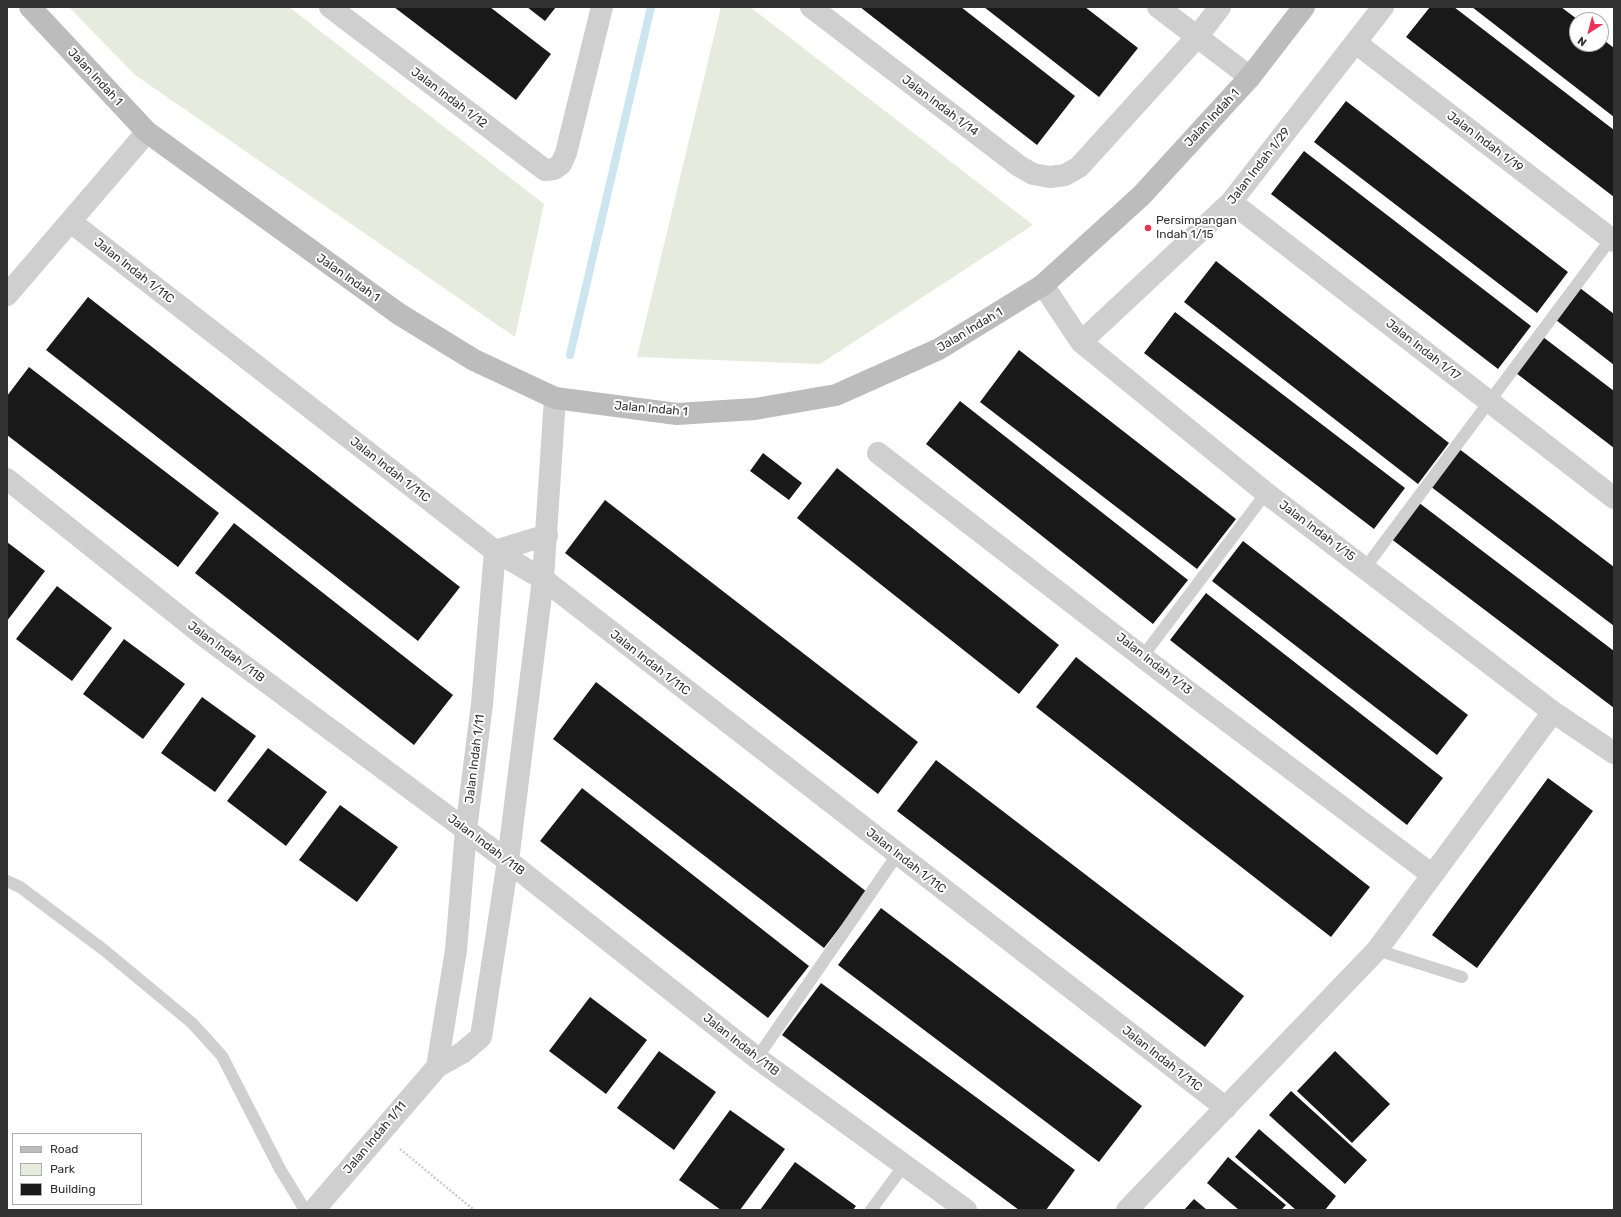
<!DOCTYPE html>
<html>
<head>
<meta charset="utf-8">
<style>
	body { margin:0 }
	#map { position:relative; width:1621px; height:1217px; overflow:hidden; background:#fff; font-family:Rubik,sans-serif }
	canvas { display:block }
	.frame { position:absolute; inset:0; border:8px solid #323232; pointer-events:none }
	.legend { position:absolute; left:12px; top:1133px; width:130px; height:72px; box-sizing:border-box; background:#fff; border:1px solid #adadad; margin:0; padding:5px 7px; list-style:none; font-size:12px; color:#323232 }
	.legend li { display:flex; align-items:center; gap:8px; height:20px }
	.legend b { width:20px; border:1px solid #adadad }
	.north { position:absolute; left:1569px; top:12px; width:40px; height:40px; box-sizing:border-box; background:#fff; border:1px solid #adadad; border-radius:50%; rotate:216deg; font-size:11px; font-weight:700; line-height:16px; text-align:center; color:#323232 }
	.north::after { content:''; display:block; margin:auto; width:14px; height:18px; background:#ea3357; clip-path:polygon(50% 0,100% 100%,50% 72%,0 100%) }
</style>
</head>
<body>
<div id="map">
<canvas width="1621" height="1217"></canvas>
<div class="frame"></div>
<ul class="legend">
<li><b style="height:5px;background:#bcbcbc"></b>Road</li>
<li><b style="height:11px;background:#e6ebdd"></b>Park</li>
<li><b style="height:11px;background:#191919"></b>Building</li>
</ul>
<div class="north">N</div>
</div>
<script>
const ctx = document.querySelector('canvas').getContext('2d');
ctx.lineJoin = 'round';
function fillPath(path, color) {
  ctx.fillStyle = color;
  ctx.fill(path, 'evenodd');
}
function poly(rows) {
  const path = new Path2D();
  for (const r of rows) {
    path.moveTo(r[0], r[1]);
    for (let i = 2; i < r.length; i += 2) path.lineTo(r[i], r[i + 1]);
  }
  return path;
}
function stroke(path, color, width, dash) {
  ctx.strokeStyle = color;
  ctx.lineWidth = width;
  ctx.lineCap = dash ? 'butt' : 'round';
  ctx.setLineDash(dash || []);
  ctx.stroke(path);
}
function write(font, color, halo, rows, align = 'center') {
  ctx.font = font + ' Rubik,sans-serif';
  ctx.lineWidth = 4;
  ctx.setLineDash([]);
  ctx.textBaseline = 'middle';
  ctx.strokeStyle = halo;
  ctx.fillStyle = color;
  for (const [text, x, y, turn = 0] of rows) {
    ctx.save();
    ctx.translate(x, y);
    ctx.rotate((+turn || 0) * Math.PI / 180);
    ctx.textAlign = isNaN(turn) ? turn : align;
    if (halo) ctx.strokeText(text, 0, 0);
    ctx.fillText(text, 0, 0);
    ctx.restore();
  }
}
fillPath(poly([
	[69,7,289,7,544,204,515,337,135,75],
	[721,7,750,7,1033,225,820,364,637,357]
]), '#e6ebdd');
stroke(poly([
	[570,355,651,7]
]), '#cce5ee', 8);
fillPath(poly([
	[394,7,490,7,551,54,516,100],
	[527,7,556,7,545,21],
	[860,7,961,7,1075,96,1037,145],
	[984,7,1085,7,1138,48,1099,97],
	[1430,7,1454,7,1614,130,1614,197,1406,37],
	[1472,7,1561,7,1577,19,1577,44,1601,44,1601,38,1614,48,1614,117],
	[1346,101,1568,272,1537,313,1314,142],
	[1304,151,1531,326,1498,369,1271,194],
	[1216,261,1449,443,1418,484,1184,302],
	[1580,288,1614,314,1614,365,1556,320],
	[88,297,460,587,418,641,46,350],
	[1175,312,1405,488,1374,529,1144,353],
	[1543,337,1614,391,1614,448,1516,373],
	[1019,350,1236,519,1197,569,980,402],
	[29,367,219,513,178,567,7,435,7,396],
	[960,401,1188,580,1153,624,926,444],
	[1458,448,1614,567,1614,626,1430,486],
	[763,453,802,483,789,500,750,471],
	[837,468,1059,645,1019,694,797,518],
	[605,500,918,742,878,794,565,553],
	[1418,502,1614,651,1614,708,1390,538],
	[234,523,453,695,414,745,195,573],
	[1243,541,1468,715,1437,755,1212,581],
	[7,542,45,571,7,621],
	[57,586,112,628,72,681,16,639],
	[1206,593,1443,778,1407,825,1170,640],
	[124,639,185,684,143,739,83,694],
	[1076,657,1370,887,1331,937,1036,707],
	[596,682,867,892,824,948,553,739],
	[202,697,256,736,215,792,161,753],
	[268,748,327,792,286,846,227,801],
	[936,760,1244,996,1205,1047,897,811],
	[1548,778,1593,811,1477,968,1432,935],
	[582,788,809,966,768,1018,540,841],
	[340,805,398,847,357,902,299,860],
	[881,908,1142,1106,1099,1162,838,965],
	[821,983,1075,1170,1046,1210,1019,1210,782,1035],
	[590,997,647,1040,606,1094,549,1051],
	[659,1051,716,1092,674,1150,617,1108],
	[1335,1051,1390,1104,1352,1143,1297,1091],
	[1291,1091,1367,1160,1345,1184,1269,1115],
	[730,1110,785,1149,740,1210,721,1210,679,1180],
	[1259,1129,1336,1196,1325,1210,1296,1210,1235,1157],
	[1228,1157,1286,1205,1281,1210,1239,1210,1207,1183],
	[795,1162,856,1206,853,1210,760,1210],
	[1194,1199,1207,1210,1184,1210]
]), '#191919');
stroke(poly([
	[400,1149,474,1210]
]), '#ccc', 2.5, [2, 2]);
stroke(poly([
	[1365,568,1613,236],
	[1143,656,1266,493],
	[7,881,20,887,104,950,192,1023,222,1056,280,1169,305,1210],
	[1377,950,1462,977],
	[757,1058,897,855],
	[871,1210,905,1164]
]), '#cfcfcf', 12);
stroke(poly([
	[330,7,545,170,554,169,561,164,566,153,602,7],
	[811,7,1019,166,1033,174,1050,177,1065,175,1079,167,1197,37,1220,7],
	[1158,7,1250,77],
	[1356,43,1614,241],
	[1231,202,1614,498],
	[71,222,495,551,543,579,1226,1108],
	[1043,285,1081,342,1266,493,1553,712,1614,753],
	[7,295,147,132],
	[1081,342,1231,202,1383,7],
	[878,453,1162,672,1431,874],
	[7,479,204,636,508,861,757,1058,966,1210],
	[437,1067,456,950,466,830,482,704,495,551,547,535],
	[314,1210,437,1067,462,1053,481,1037,508,861,543,579,555,398],
	[1127,1210,1377,950,1553,712]
]), '#cfcfcf', 22);
stroke(poly([
	[30,7,147,132,399,314,474,360,555,398,677,414,755,409,836,395,939,349,1043,285,1142,195,1250,77,1304,7]
]), '#bcbcbc', 22);
for (const [x, y, r, color] of [
	[1148,228,4,"#ea3357"]
]) {
  const dot = new Path2D();
  dot.arc(x, y, r, 0, 2 * Math.PI);
  ctx.fillStyle = color;
  ctx.fill(dot);
  stroke(dot, '#fff', 1.5);
}
write('12px', '#323232', '#fff', [
	["Jalan Indah 1",95,77,47],
	["Jalan Indah 1/12",449,98,37],
	["Jalan Indah 1/14",940,106,37],
	["Jalan Indah 1",1212,118,-47],
	["Jalan Indah 1/19",1485,142,37],
	["Jalan Indah 1/29",1259,166,-52],
	["Jalan Indah 1/11C",134,271,38],
	["Jalan Indah 1",348,278,35],
	["Jalan Indah 1",970,330,-31],
	["Jalan Indah 1/17",1423,350,38],
	["Jalan Indah 1",651,409,5],
	["Jalan Indah 1/11C",390,470,38],
	["Jalan Indah 1/15",1317,531,37],
	["Jalan Indah /11B",226,652,37],
	["Jalan Indah 1/11C",650,663,38],
	["Jalan Indah 1/13",1154,664,38],
	["Jalan Indah 1/11",475,759,-83],
	["Jalan Indah /11B",486,845,37],
	["Jalan Indah 1/11C",906,861,38],
	["Jalan Indah /11B",741,1045,38],
	["Jalan Indah 1/11C",1162,1059,38],
	["Jalan Indah 1/11",375,1138,-50]
]);
write('12px', '#323232', '#fff', [
	["Persimpangan",1156,221],
	["Indah 1/15",1156,235]
], 'left');
</script>
</body>
</html>
